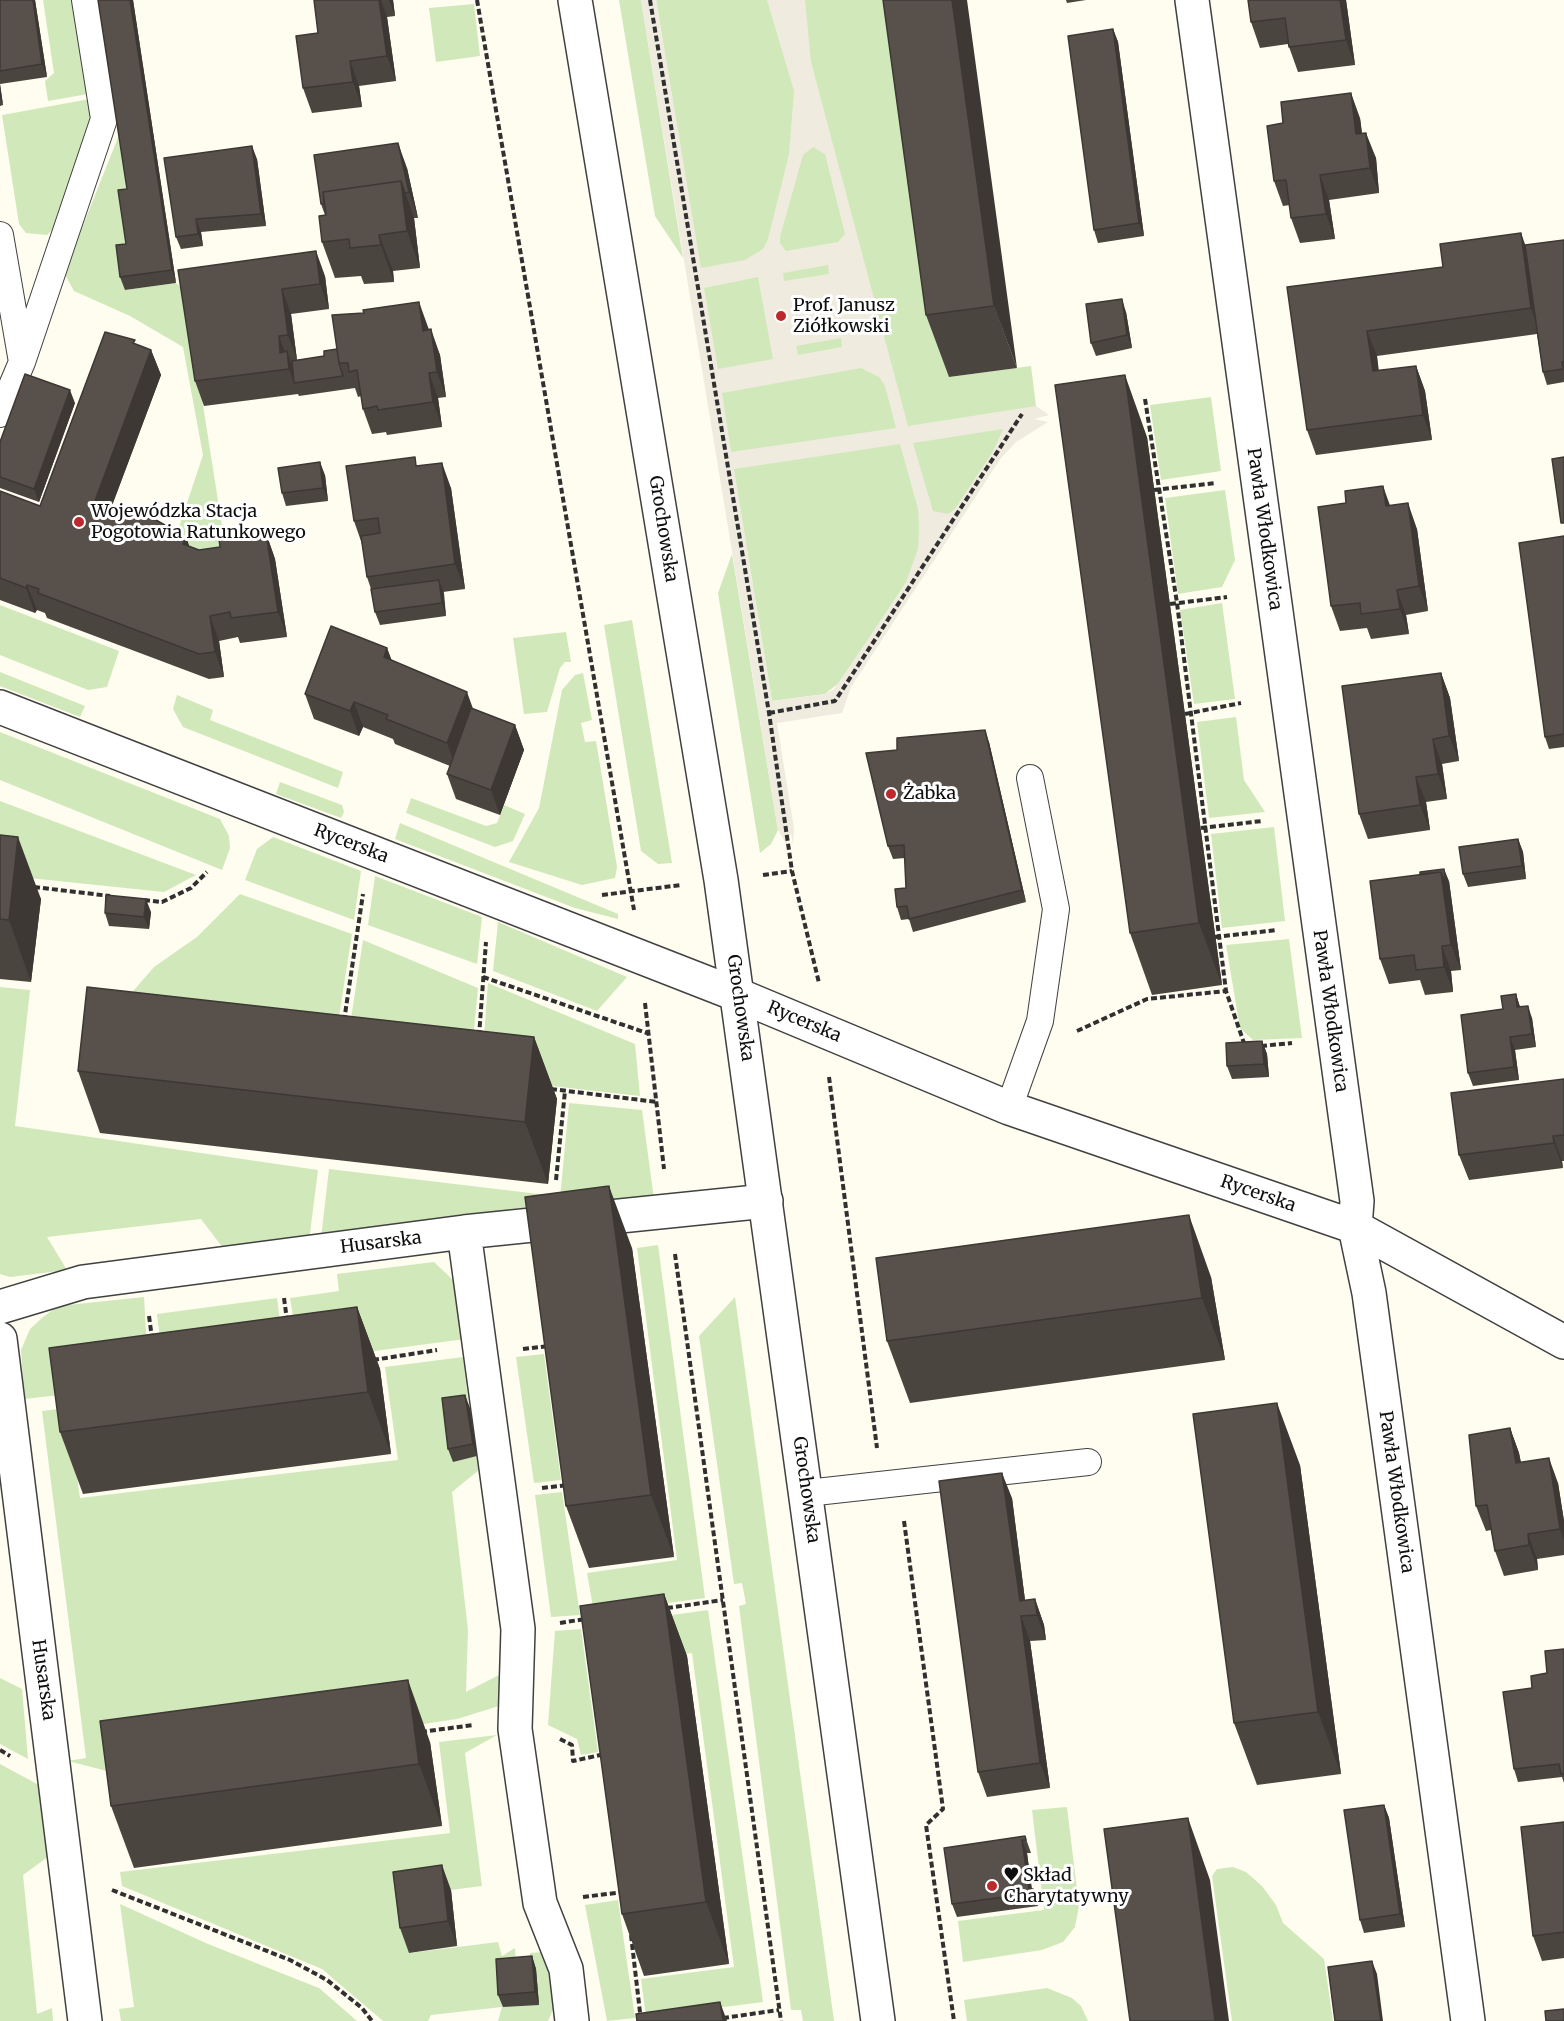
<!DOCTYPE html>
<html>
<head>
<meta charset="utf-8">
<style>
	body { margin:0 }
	canvas { display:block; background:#fffcf0 }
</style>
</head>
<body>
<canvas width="1564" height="2021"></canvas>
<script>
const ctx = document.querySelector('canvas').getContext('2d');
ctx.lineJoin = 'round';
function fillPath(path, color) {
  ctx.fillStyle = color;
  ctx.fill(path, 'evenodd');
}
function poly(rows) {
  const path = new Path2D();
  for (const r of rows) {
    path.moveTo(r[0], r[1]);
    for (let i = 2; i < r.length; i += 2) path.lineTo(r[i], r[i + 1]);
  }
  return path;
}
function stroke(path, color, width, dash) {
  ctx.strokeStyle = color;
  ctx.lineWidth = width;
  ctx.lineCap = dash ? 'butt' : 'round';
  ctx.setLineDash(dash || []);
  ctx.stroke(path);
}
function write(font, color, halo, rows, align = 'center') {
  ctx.font = font + ' Merriweather,serif';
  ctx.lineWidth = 6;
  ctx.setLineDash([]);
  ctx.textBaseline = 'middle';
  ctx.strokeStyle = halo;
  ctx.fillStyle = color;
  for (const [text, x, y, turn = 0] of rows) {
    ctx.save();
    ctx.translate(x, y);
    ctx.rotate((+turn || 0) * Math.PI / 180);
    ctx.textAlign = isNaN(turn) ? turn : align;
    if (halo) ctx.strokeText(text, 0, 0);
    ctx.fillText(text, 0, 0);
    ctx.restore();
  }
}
fillPath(poly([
	[43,0,74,0,88,94,48,101,45,81,54,73],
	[619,0,641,0,683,258,655,216],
	[656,0,897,0,949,377,1031,366,1036,406,1004,429,993,452,840,682,825,694,772,701],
	[474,4,480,56,436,62,429,8],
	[90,99,94,130,58,224,47,235,26,233,19,224,2,115],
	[121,130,132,202,131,257,125,290,176,283,185,291,228,564,174,542,203,455,183,347,130,316,74,291,64,273],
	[1211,397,1221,471,1161,480,1150,405],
	[1225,490,1235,560,1222,587,1178,594,1165,498],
	[732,554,778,830,771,844,760,853,718,593],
	[1222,603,1235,699,1194,704,1180,610],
	[0,605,119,651,107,687,88,690,0,655],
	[632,620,672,863,658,864,641,851,604,625],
	[566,632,571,662,565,662,560,668,547,712,524,714,513,638],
	[0,672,85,706,80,717,0,686],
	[583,673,592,720,581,723,585,742,596,741,617,867,615,878,582,885,509,862,539,808,562,690,575,675],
	[177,695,213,710,210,720,343,772,338,788,183,727,173,709],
	[1236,717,1244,780,1265,812,1209,818,1197,722],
	[0,732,220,819,229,836,230,848,222,870,0,780],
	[280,782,342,805,344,812,341,818,276,794],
	[411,798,486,826,497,823,504,805,525,814,513,841,495,847,406,813],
	[0,801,196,875,164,892,0,875],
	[400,823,618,914,618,919,575,908,395,839],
	[1274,827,1285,921,1222,928,1211,834],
	[273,837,361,871,354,920,245,880,257,849],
	[375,876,482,917,477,964,368,925],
	[240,894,352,934,333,1055,122,1004,154,967,197,937],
	[498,922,627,977,597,1011,493,971],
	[1289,939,1302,1038,1253,1040,1240,1028,1226,945],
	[363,940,478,988,470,1072,345,1058],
	[488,983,635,1044,640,1096,481,1078],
	[0,987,30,990,15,1126,318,1170,309,1241,226,1252,201,1219,47,1237,67,1270,10,1277,0,1274],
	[569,1103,642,1110,654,1199,559,1209],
	[329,1169,547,1195,545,1212,321,1238],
	[658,1245,705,1598,594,1613,587,1573,677,1560,637,1248],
	[434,1262,452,1279,458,1292,465,1339,300,1361,290,1298,339,1291,337,1274],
	[144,1297,149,1385,24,1399,21,1350,30,1329,43,1317,58,1306],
	[735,1297,834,2021,803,2021,801,2010,791,2010,739,1606,746,1604,742,1583,734,1584,699,1336],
	[277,1298,286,1368,165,1383,157,1314],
	[544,1354,561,1480,534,1483,516,1357],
	[463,1357,469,1408,453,1461,477,1456,479,1470,452,1492,468,1630,466,1692,499,1675,499,1706,457,1719,107,1771,68,1761,86,1758,42,1411,67,1408,80,1498,398,1460,385,1367],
	[562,1492,580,1615,551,1617,535,1495],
	[708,1610,763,2002,646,2017,641,1979,734,1967,692,1653,599,1665,594,1626],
	[581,1629,598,1752,581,1755,577,1739,548,1725,555,1631],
	[0,1678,22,1689,28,1759,0,1744],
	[497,1735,465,1753,482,1886,403,1896,410,1953,498,1942,502,1956,515,1948,516,1970,531,1970,530,1953,543,1952,556,2003,548,2021,498,2021,502,2007,431,2015,428,2021,383,2021,322,1969,122,1886,120,1872,450,1833,439,1742],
	[0,1764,39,1785,49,1856,23,1875,37,2014,52,2008,53,2021,0,2021],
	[1067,1807,1079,1906,1075,1927,1063,1942,1042,1950,963,1962,958,1921,1044,1910,1032,1810],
	[1233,1867,1246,1872,1262,1886,1276,1905,1283,1923,1324,1959,1333,2021,1232,2021,1212,1876,1217,1869],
	[618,1900,635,2018,607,2021,585,1905],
	[120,1904,208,1944,319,1988,357,2021,121,2021,119,2009,134,2007],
	[1047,1988,1072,1998,1081,2006,1088,2021,967,2021,964,2000]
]), '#d1e9ba');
fillPath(poly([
	[641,0,656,0,701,268,745,260,763,249,768,239,789,154,794,91,767,0,805,0,811,62,908,426,1036,406,1049,415,1034,419,1048,422,1016,442,1001,458,851,687,842,713,777,723,794,829,793,845,791,833,786,844,778,830],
	[813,147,825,154,845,234,838,242,786,251,780,243,780,237,803,155],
	[828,265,829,274,784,281,783,273],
	[758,277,773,359,718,369,704,288],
	[841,338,842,347,798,355,796,346],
	[861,368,879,377,885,386,896,428,731,452,722,393],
	[1003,429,993,452,955,509,948,514,933,511,913,443],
	[900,444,918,509,919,529,918,549,905,585,834,689,825,694,772,701,734,469]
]), '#efebdf');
const service = poly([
	[0,235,22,362,0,414],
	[22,362,104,119,85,0],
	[1009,1108,1040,1021,1056,909,1030,778],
	[807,1493,1088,1462]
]);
const minor = poly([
	[1192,0,1357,1201,1355,1227,1369,1293,1468,2021],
	[0,707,738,995,1009,1108,1355,1227,1564,1342],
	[464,1232,518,1629,515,1729,540,1903,566,1969,572,2021],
	[0,1307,83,1282,464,1232,766,1201],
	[0,1339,85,2021]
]);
const tertiary = poly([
	[575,0,721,880,878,2021]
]);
stroke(service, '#414141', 28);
stroke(minor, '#414141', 36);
stroke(tertiary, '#414141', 36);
stroke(poly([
	[477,0,634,910],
	[650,0,769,713,792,871,819,983],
	[1145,399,1177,603,1226,991],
	[1154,490,1216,483],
	[1170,604,1227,597],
	[769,713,835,701,1022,414],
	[1185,714,1241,703],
	[1201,828,1262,821],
	[763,875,792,871],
	[34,887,110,896],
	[602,895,681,885],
	[144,900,162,902,191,888,207,872],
	[1215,937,1277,930],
	[483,977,647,1033],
	[645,1003,664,1169],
	[344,1021,363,894],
	[1077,1031,1147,999,1226,991,1245,1046],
	[479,1036,486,942],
	[1261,1046,1292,1043],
	[829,1077,877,1448],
	[551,1089,657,1102],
	[556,1180,565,1091],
	[675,1254,781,2021],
	[284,1298,287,1320],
	[149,1316,152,1338],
	[523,1349,549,1346],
	[373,1360,437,1350],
	[542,1488,568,1485],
	[904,1521,943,1809,926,1825,954,2021],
	[667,1608,723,1600],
	[560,1623,585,1619],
	[421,1732,473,1725],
	[560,1739,572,1745,573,1761,605,1754],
	[0,1750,10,1756],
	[112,1890,290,1960,327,1980,362,2008,372,2021],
	[583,1897,623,1892],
	[631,1935,641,2021],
	[723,2018,779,2010]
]), '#303030', 4, [6, 3]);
stroke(service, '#fff', 26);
stroke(minor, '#fff', 33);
stroke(tertiary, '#fff', 33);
fillPath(poly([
	[0,0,35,0,47,77,0,84,3,105,0,106],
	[98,0,133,0,176,283,125,290,120,277,126,244,127,189],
	[314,0,393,0,395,16,387,17,396,81,359,86,362,107,312,113,303,88,318,33],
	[883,0,1017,368,949,377,926,315],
	[1066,0,1086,0,1067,3],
	[1248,0,1346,0,1355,65,1298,72,1288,44,1260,48,1251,22],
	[1113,29,1118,42,1144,236,1098,243,1094,230],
	[1360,118,1362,133,1376,158,1379,193,1329,200,1335,239,1300,243,1291,218,1290,205,1283,206,1274,181],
	[257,159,266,226,201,232,203,246,181,249,176,237],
	[407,168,418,218,414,218,420,268,393,271,394,282,364,284,361,276,335,278,322,242,325,215,321,204],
	[1564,240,1564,382,1547,385,1543,372,1537,334,1377,356,1378,371,1416,366,1425,391,1432,440,1316,455,1307,430,1287,287,1443,267,1525,245],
	[178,270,325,276,329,309,291,314,297,360,324,356,337,349,428,327,429,330,440,355,446,397,438,398,442,427,387,435,386,432,372,434,363,409,361,396,358,397,355,388,299,396,298,394,204,406,195,381],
	[1126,312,1132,348,1096,356,1091,343],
	[136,344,151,350,161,375,111,508,186,537,189,546,199,550,220,547,266,533,275,559,287,637,240,643,238,637,219,641,224,677,209,679,47,618,45,613,37,610,35,613,0,600,0,491,40,506],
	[75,403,39,502,0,488,0,442],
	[1147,437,1222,985,1152,995,1130,933],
	[418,466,451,488,465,589,443,592,446,616,380,625,375,612,371,589,367,577,362,544,354,521],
	[325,475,328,501,286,506,282,493],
	[1390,506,1417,529,1428,611,1406,615,1409,634,1371,639,1367,628,1340,631,1331,606],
	[1564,536,1564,747,1549,749,1545,737],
	[387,648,392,661,473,709,515,725,524,750,500,815,456,799,447,774,450,766,395,744,393,739,363,727,359,736,314,719,305,694],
	[1441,673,1450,698,1459,761,1442,764,1447,799,1426,802,1430,830,1368,839,1359,814],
	[989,742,1026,902,913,932,909,919,901,920,897,907,906,888,905,858,893,859,888,846],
	[0,835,41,899,31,982,0,979],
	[1518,839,1523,852,1526,879,1468,887,1463,874],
	[1449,881,1461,970,1451,971,1453,992,1425,995,1420,980,1389,984,1380,959],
	[151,912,149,929,109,926,105,913],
	[1516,994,1520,1007,1532,1018,1536,1047,1515,1050,1519,1080,1473,1086,1468,1073,1503,1009],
	[534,1037,557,1099,548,1184,100,1133,78,1071],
	[1262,1041,1267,1054,1269,1077,1232,1079,1227,1066],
	[1564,1079,1564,1161,1562,1161,1563,1168,1469,1180,1459,1155],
	[632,1248,674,1557,589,1568,566,1506],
	[1211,1277,1225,1360,910,1403,887,1341],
	[357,1307,380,1369,391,1454,83,1494,60,1432],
	[470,1408,477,1456,453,1462,448,1449],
	[1510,1428,1519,1453,1521,1462,1558,1483,1564,1521,1564,1555,1537,1559,1538,1570,1504,1576,1495,1551,1491,1530,1486,1531,1476,1506],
	[1300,1465,1341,1774,1257,1785,1234,1723],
	[1012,1498,1025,1600,1035,1599,1044,1625,1046,1640,1030,1641,1050,1788,987,1797,978,1772],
	[664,1594,687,1656,729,1964,644,1976,622,1914],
	[1564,1649,1564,1783,1562,1777,1518,1782,1514,1769,1547,1673],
	[430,1742,442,1826,134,1868,111,1806],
	[1384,1805,1389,1818,1405,1927,1364,1933,1360,1920],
	[1564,1822,1564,1958,1542,1961,1533,1936],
	[1025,1836,1031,1853,1027,1853,1032,1889,1037,1902,1038,1906,957,1917,952,1904],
	[451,1890,457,1946,409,1953,400,1928],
	[532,1956,536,1969,539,2005,503,2007,498,1995]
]), '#4b4540');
fillPath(poly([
	[33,0,35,0,47,77,42,64],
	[130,0,133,0,176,283,172,270],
	[379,0,381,0,387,17,396,81,387,56],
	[389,0,393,0,395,16],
	[952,0,967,0,1017,368,994,306],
	[1340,0,1346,0,1355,65,1346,40],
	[1113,29,1118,42,1144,236,1139,223],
	[350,61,359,86,362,107,353,82],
	[0,84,3,105,0,97],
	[1351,93,1360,118,1365,159,1356,134],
	[1366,133,1376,158,1379,193,1370,168],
	[398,143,407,168,418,218,409,192],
	[252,146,257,159,266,226,261,214],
	[1320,175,1329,200,1335,239,1326,214],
	[401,181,414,218,420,268,407,231],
	[196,219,201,232,203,246,198,234],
	[1521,233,1530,258,1540,333,1531,308],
	[379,235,393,271,394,282,381,245],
	[316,251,325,276,329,309,320,284],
	[282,289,291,314,297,360,288,335],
	[1122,299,1126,312,1132,348,1127,335],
	[419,302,428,327,432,356,423,331],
	[431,329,440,355,446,397,437,372],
	[1367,331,1377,356,1382,396,1373,371],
	[279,336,288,361,280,353],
	[151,350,161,375,101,535,92,509],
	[287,351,296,377,294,383,289,369],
	[1416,366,1425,391,1432,440,1423,415],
	[429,373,438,398,442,427,433,402],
	[1125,375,1147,437,1222,985,1199,923],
	[70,390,75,403,39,502,34,489],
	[320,462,325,475,328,501,323,488],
	[442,463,451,488,465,589,455,564],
	[1383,486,1392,511,1386,506],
	[1408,503,1417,529,1428,611,1419,586],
	[266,533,275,559,287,637,278,612],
	[186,537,195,562,183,544],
	[439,580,444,593,446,616,442,603],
	[27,585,37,610,35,613,26,588],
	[1397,590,1406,615,1409,634,1400,609],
	[210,616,219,641,224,677,215,652],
	[387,648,396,673,384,657],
	[1441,673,1450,698,1459,761,1449,736],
	[467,692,476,717,456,768,447,743],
	[354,702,363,727,359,736,350,711],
	[515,725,524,750,500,815,491,790],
	[985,730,989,742,1026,902,1022,890],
	[1433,739,1442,764,1447,799,1438,774],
	[1416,777,1426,802,1430,830,1420,805],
	[18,837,41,899,31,982,9,920],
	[1518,839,1523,852,1526,879,1522,866],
	[1444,869,1449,881,1461,970,1451,945,1441,872],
	[146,899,151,912,149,929,144,917],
	[1442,946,1451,971,1453,992,1444,967],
	[1516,994,1520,1007,1517,1007],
	[1528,1006,1532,1018,1536,1047,1532,1034],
	[534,1037,557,1099,548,1184,525,1122],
	[1510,1037,1515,1050,1519,1080,1514,1067],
	[1262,1041,1267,1054,1269,1077,1264,1064],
	[1553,1136,1562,1161,1563,1168,1554,1143],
	[609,1186,632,1248,674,1557,651,1495],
	[1189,1215,1211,1277,1225,1360,1202,1298],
	[357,1307,380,1369,391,1454,368,1392],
	[465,1395,470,1408,477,1456,473,1444],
	[1277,1403,1300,1465,1341,1774,1318,1712],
	[1510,1428,1519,1453,1525,1488,1516,1463],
	[1549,1458,1558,1483,1564,1521,1564,1540,1560,1529],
	[1002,1473,1012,1498,1027,1616,1020,1601],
	[1528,1534,1537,1559,1538,1570,1529,1545],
	[664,1594,687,1656,729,1964,706,1902],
	[1035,1599,1044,1625,1046,1640,1037,1615],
	[1021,1616,1030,1641,1050,1788,1040,1763],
	[408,1680,430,1742,442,1826,419,1764],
	[1384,1805,1389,1818,1405,1927,1400,1914],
	[1188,1818,1210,1880,1229,2021,1215,2021],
	[1022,1840,1027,1853,1032,1893,1029,1889],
	[442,1865,451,1890,457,1946,448,1921],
	[532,1956,536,1969,539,2005,535,1992],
	[1372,1961,1377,1974,1383,2021,1381,2021],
	[720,2002,727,2021,723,2021]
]), '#3d3834');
const building = poly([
	[0,0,33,0,42,64,0,71,0,0],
	[98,0,130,0,172,270,120,277,116,245,126,244,118,190,127,189,98,0],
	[314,0,379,0,387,56,350,61,353,82,303,88,296,36,318,33,314,0],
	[883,0,952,0,994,306,926,315,883,0],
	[1248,0,1340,0,1346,40,1289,47,1285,18,1251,22,1248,0],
	[1113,29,1139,223,1094,230,1068,36,1113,29],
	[1351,93,1356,134,1366,133,1370,168,1320,175,1326,214,1291,218,1286,180,1274,181,1267,126,1283,123,1281,102,1351,93],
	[398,143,409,192,405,193,401,181,323,192,324,204,321,204,314,155,398,143],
	[252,146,261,214,196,219,198,234,176,237,164,158,252,146],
	[401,181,407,231,379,235,381,245,350,248,349,239,322,242,319,216,326,215,323,192,401,181],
	[1521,233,1531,308,1367,331,1373,371,1416,366,1423,415,1307,430,1287,287,1443,267,1440,244,1521,233],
	[1564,240,1564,362,1562,362,1563,369,1543,372,1525,245,1564,240],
	[316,251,320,284,282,289,288,335,279,336,280,353,287,351,289,369,195,381,178,270,316,251],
	[1122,299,1127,335,1091,343,1086,304,1122,299],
	[419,302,423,331,431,329,437,372,429,373,433,402,378,410,377,406,363,409,357,370,349,372,348,363,339,363,332,315,364,313,363,310,419,302],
	[105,332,135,340,133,343,151,350,92,509,107,515,109,508,156,520,186,537,183,544,199,550,220,547,219,539,266,533,278,612,231,618,230,612,210,616,215,652,199,654,38,593,39,589,27,585,26,588,0,578,0,491,40,506,105,332],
	[337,349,339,363,343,376,294,383,292,361,324,356,324,351,337,349],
	[25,374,70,390,34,489,0,477,0,442,25,374],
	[1125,375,1199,923,1130,933,1055,385,1125,375],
	[415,457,416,466,442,463,455,564,367,577,361,536,380,533,378,518,354,521,346,466,415,457],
	[1564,457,1564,523,1561,523,1552,459,1564,457],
	[320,462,323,488,282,493,278,468,320,462],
	[1383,486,1386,506,1408,503,1419,586,1397,590,1400,609,1361,614,1360,603,1331,606,1318,507,1346,503,1345,491,1383,486],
	[1564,536,1564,734,1545,737,1519,543,1564,536],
	[439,580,442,603,375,612,371,589,439,580],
	[331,626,387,648,384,657,467,692,447,743,386,719,388,715,354,702,350,711,305,694,331,626],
	[1441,673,1449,736,1433,739,1438,774,1416,777,1420,805,1359,814,1342,686,1441,673],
	[471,708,515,725,491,790,447,774,471,708],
	[985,730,1022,890,909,919,907,906,897,907,895,889,906,888,904,845,888,846,866,753,897,750,897,738,985,730],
	[0,835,18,837,9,920,0,919,0,835],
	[1518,839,1522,866,1463,874,1459,847,1518,839],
	[1444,869,1446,884,1441,872,1420,874,1420,872,1444,869],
	[1441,872,1451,945,1442,946,1444,967,1416,970,1414,955,1380,959,1370,881,1441,872],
	[106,895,146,899,144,917,105,913,106,895],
	[87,987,534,1037,525,1122,78,1071,87,987],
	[1516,994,1517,1007,1528,1006,1532,1034,1510,1037,1514,1067,1468,1073,1461,1015,1503,1009,1501,996,1516,994],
	[1262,1041,1264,1064,1227,1066,1226,1043,1262,1041],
	[1564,1079,1564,1135,1553,1136,1554,1143,1459,1155,1451,1093,1564,1079],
	[609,1186,651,1495,566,1506,525,1197,609,1186],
	[1189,1215,1202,1298,887,1341,876,1258,1189,1215],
	[357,1307,368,1392,60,1432,49,1348,357,1307],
	[465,1395,473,1444,448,1449,442,1398,465,1395],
	[1277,1403,1318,1712,1234,1723,1193,1414,1277,1403],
	[1510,1428,1516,1463,1549,1458,1560,1529,1528,1534,1529,1545,1495,1551,1487,1505,1476,1506,1469,1435,1510,1428],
	[1002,1473,1020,1601,1035,1599,1037,1615,1021,1616,1040,1763,978,1772,939,1481,1002,1473],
	[664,1594,706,1902,622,1914,580,1606,664,1594],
	[1564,1649,1564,1774,1561,1774,1559,1764,1514,1769,1503,1692,1532,1688,1531,1676,1547,1673,1545,1651,1564,1649],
	[408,1680,419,1764,111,1806,100,1721,408,1680],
	[1384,1805,1400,1914,1360,1920,1344,1810,1384,1805],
	[1188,1818,1215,2021,1130,2021,1104,1829,1188,1818],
	[1564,1822,1564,1932,1533,1936,1521,1827,1564,1822],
	[1025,1836,1026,1840,1022,1840,1029,1889,1033,1889,1033,1893,952,1904,944,1848,1025,1836],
	[442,1865,448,1921,400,1928,393,1872,442,1865],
	[532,1956,535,1992,498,1995,496,1959,532,1956],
	[1372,1961,1381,2021,1335,2021,1328,1967,1372,1961],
	[720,2002,723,2021,637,2021,636,2014,720,2002],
	[1564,2009,1564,2021,1546,2021,1545,2011,1564,2009]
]);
fillPath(building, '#57504b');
stroke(building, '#3d3834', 1.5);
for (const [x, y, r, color] of [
	[781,316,6,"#bd282c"],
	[79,522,6,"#bd282c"],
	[891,794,6,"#bd282c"],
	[992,1886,6,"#bd282c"]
]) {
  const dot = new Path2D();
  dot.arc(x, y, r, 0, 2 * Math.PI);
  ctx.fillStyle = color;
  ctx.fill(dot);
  stroke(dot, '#fff', 2);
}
write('18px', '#0e0e0e', '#fff', [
	["Prof. Janusz",793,306],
	["Ziółkowski",793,327],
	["Wojewódzka Stacja",91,512],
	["Pogotowia Ratunkowego",91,533],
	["Żabka",903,794],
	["♥ Skład",1004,1876],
	["Charytatywny",1004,1897]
], 'left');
write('18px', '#0e0e0e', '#fff', [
	["Grochowska",663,529,81],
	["Pawła Włodkowica",1264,529,82],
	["Rycerska",351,844,21],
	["Grochowska",740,1008,82],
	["Pawła Włodkowica",1330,1011,82],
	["Rycerska",804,1022,23],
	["Rycerska",1258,1194,19],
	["Husarska",381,1243,-7],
	["Grochowska",806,1490,82],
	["Pawła Włodkowica",1396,1492,82],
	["Husarska",43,1680,82]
]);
</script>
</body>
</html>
